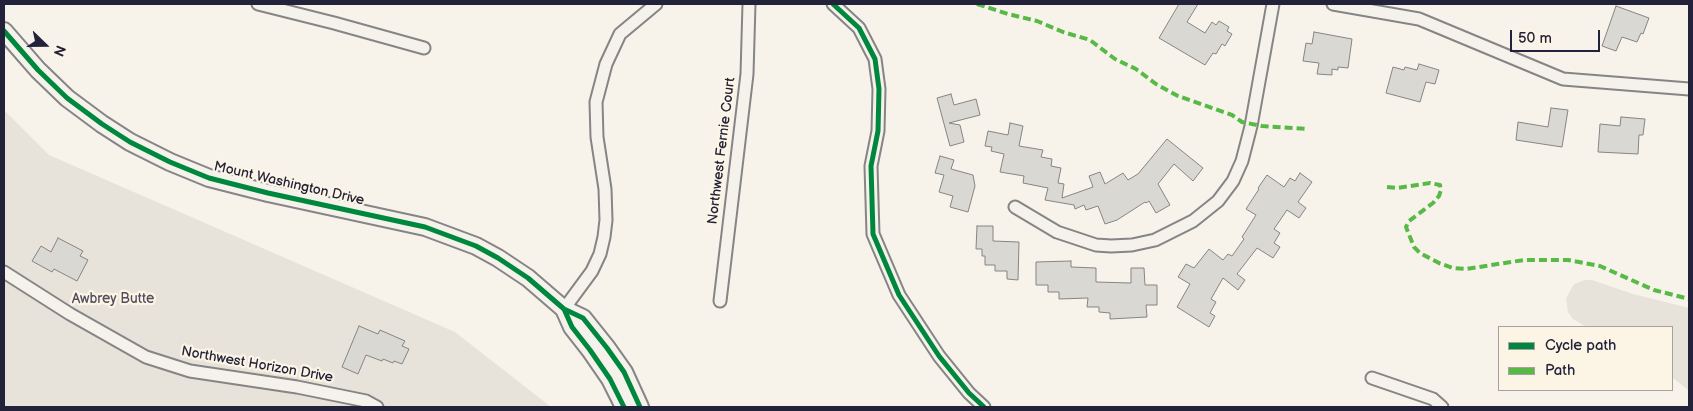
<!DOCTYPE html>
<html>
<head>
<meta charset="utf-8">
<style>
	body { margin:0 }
	#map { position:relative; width:1693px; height:411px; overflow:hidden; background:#f7f3ea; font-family:"Balsamiq Sans",sans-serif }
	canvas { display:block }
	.frame { position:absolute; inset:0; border:5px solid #22223b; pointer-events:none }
	.legend { position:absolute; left:1498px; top:326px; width:175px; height:65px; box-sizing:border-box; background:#fcf5e5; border:1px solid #a5a1a1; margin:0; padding:6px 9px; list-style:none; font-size:15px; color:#22223b }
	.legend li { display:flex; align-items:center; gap:10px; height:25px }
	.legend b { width:25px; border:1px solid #a5a1a1 }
	.north { position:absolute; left:20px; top:20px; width:50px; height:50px; -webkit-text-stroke:4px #fcf5e5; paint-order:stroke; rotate:112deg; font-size:14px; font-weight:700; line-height:20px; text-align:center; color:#22223b }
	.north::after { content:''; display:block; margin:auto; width:18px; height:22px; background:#22223b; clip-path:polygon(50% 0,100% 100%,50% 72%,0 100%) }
	.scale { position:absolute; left:1510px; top:30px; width:90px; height:22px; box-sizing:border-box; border:2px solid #22223b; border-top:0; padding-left:6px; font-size:15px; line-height:18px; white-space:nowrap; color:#22223b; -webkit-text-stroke:4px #fcf5e5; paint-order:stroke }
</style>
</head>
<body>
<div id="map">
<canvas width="1693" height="411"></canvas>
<div class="frame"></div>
<ul class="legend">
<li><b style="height:6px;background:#00873e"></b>Cycle path</li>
<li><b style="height:6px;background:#58b947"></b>Path</li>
</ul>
<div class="north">N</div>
<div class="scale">50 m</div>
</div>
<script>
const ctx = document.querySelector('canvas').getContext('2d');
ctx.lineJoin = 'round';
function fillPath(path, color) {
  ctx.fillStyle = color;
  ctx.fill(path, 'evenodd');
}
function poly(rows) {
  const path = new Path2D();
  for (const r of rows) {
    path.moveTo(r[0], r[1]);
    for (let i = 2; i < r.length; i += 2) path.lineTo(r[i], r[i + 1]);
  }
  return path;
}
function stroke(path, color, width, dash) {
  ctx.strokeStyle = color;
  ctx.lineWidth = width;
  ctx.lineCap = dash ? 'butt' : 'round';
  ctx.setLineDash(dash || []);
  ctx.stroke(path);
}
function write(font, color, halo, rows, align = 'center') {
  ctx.font = font + ' "Balsamiq Sans",sans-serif';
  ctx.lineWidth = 4.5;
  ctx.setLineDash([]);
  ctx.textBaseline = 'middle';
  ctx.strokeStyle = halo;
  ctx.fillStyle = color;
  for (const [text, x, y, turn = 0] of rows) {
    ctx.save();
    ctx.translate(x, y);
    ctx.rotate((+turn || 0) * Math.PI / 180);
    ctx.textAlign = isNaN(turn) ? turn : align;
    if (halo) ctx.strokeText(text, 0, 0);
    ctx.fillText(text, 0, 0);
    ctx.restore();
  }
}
fillPath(poly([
	[4,110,49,155,455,332,551,407,4,407],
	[1585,280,1592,280,1633,294,1689,308,1689,391,1672,377,1672,327,1586,327,1573,319,1568,312,1566,298,1574,284]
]), '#e8e3da');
const building = poly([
	[1179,4,1198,4,1187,22,1205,33,1212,22,1216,25,1219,21,1229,27,1227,31,1232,34,1225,46,1222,44,1216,54,1213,53,1205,65,1159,38,1179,4],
	[1616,6,1649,18,1643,34,1641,33,1637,42,1622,37,1616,51,1602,46,1616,6],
	[1314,32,1352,39,1348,68,1338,67,1338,70,1332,69,1332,75,1317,74,1319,63,1303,61,1306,43,1312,44,1314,32],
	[1419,64,1439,70,1435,84,1426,82,1420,102,1386,93,1393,67,1404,70,1405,67,1417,70,1419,64],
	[951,94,954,105,976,99,980,115,949,123,960,125,964,142,950,146,937,98,951,94],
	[1551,108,1568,110,1562,147,1516,140,1518,122,1548,127,1551,108],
	[1621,117,1645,119,1643,135,1639,135,1638,154,1598,152,1600,124,1620,126,1621,117],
	[1010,123,1023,126,1019,146,1043,150,1041,157,1052,159,1051,166,1061,168,1058,183,1064,184,1062,198,1093,187,1089,176,1100,172,1105,184,1123,173,1128,180,1138,174,1167,139,1203,168,1193,181,1174,164,1158,184,1170,205,1156,213,1149,201,1146,203,1145,202,1117,220,1105,224,1098,206,1086,210,1084,205,1075,209,1074,205,1045,200,1048,188,1023,183,1024,176,1000,172,1004,154,991,151,992,147,985,146,988,131,1008,135,1010,123],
	[940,156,954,160,951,169,973,175,975,186,968,212,950,207,953,196,939,192,944,175,935,173,940,156],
	[1300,173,1312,182,1298,202,1306,208,1299,218,1287,210,1274,229,1280,233,1274,243,1280,247,1273,258,1257,248,1237,274,1245,280,1238,290,1223,278,1211,299,1216,302,1210,313,1215,316,1209,327,1177,307,1190,284,1178,277,1186,264,1194,268,1209,249,1223,260,1228,254,1232,256,1244,239,1242,237,1256,215,1246,209,1259,189,1258,188,1267,175,1284,187,1290,178,1295,181,1300,173],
	[977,226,993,226,993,241,1019,242,1018,280,1007,279,1007,271,995,271,995,265,985,265,985,256,982,256,982,249,976,249,977,226],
	[58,238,83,251,80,256,88,260,77,281,54,269,52,272,32,261,41,246,51,252,58,238],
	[1071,261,1071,267,1096,268,1096,282,1131,283,1131,268,1144,268,1145,285,1157,285,1157,305,1146,305,1147,317,1110,319,1110,313,1099,312,1099,307,1087,307,1088,298,1059,299,1059,292,1048,292,1048,285,1036,285,1036,262,1071,261],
	[359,326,378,334,380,330,405,341,402,346,409,349,402,364,394,361,393,363,383,359,382,361,366,355,358,374,342,367,359,326]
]);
fillPath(building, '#dad8d2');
stroke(building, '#868485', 1);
const minor = poly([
	[258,4,334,23,424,48],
	[833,4,859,28,875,59,879,89,878,131,871,166,873,234,899,295,939,356,969,393,984,407],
	[1333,4,1419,19,1563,79,1689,89],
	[1015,207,1057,232,1096,245,1111,246,1132,245,1155,240,1193,221,1218,201,1233,181,1242,161,1251,126,1273,4],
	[4,272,70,314,146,357,190,371,297,387,366,401,377,407],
	[720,301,747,74,749,4],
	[564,309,592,271,600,254,604,237,606,220,605,189,597,137,596,102,606,64,620,34,656,4],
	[1372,378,1433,399,1442,407]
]);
const secondary = poly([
	[4,31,38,70,67,98,102,124,130,142,170,162,209,178,268,193,425,227,476,246,498,258,528,278,564,309,583,318,607,348,624,372,640,407],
	[564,309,572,327,590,350,610,379,624,407]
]);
stroke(minor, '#868485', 15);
stroke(secondary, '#868485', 20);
stroke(minor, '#f5f2ec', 11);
stroke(secondary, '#f5f2ec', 16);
stroke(poly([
	[977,4,1008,14,1037,21,1063,32,1090,40,1115,59,1136,69,1156,84,1178,96,1232,115,1242,122,1262,126,1307,129],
	[1387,187,1397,188,1430,183,1440,185,1441,190,1439,196,1433,203,1409,221,1406,227,1414,247,1420,253,1439,263,1453,268,1466,269,1524,260,1568,260,1600,266,1654,290,1689,299]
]), '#58b947', 4, [8, 4]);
stroke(poly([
	[833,4,859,28,875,59,879,89,878,131,871,166,873,234,899,295,939,356,969,393,984,407],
	[4,31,38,70,67,98,102,124,130,142,170,162,209,178,268,193,425,227,476,246,498,258,528,278,564,309,583,318,607,348,624,372,640,407],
	[564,309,572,327,590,350,610,379,624,407]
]), '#00873e', 5);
write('14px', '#22223b', '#fcf5e5', [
	["Northwest Fernie Court",722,151,-83],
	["Mount Washington Drive",289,184,13],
	["Northwest Horizon Drive",257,365,10]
]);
write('14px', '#504f5f', '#fcf5e5', [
	["Awbrey Butte",113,299]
]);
</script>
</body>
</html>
